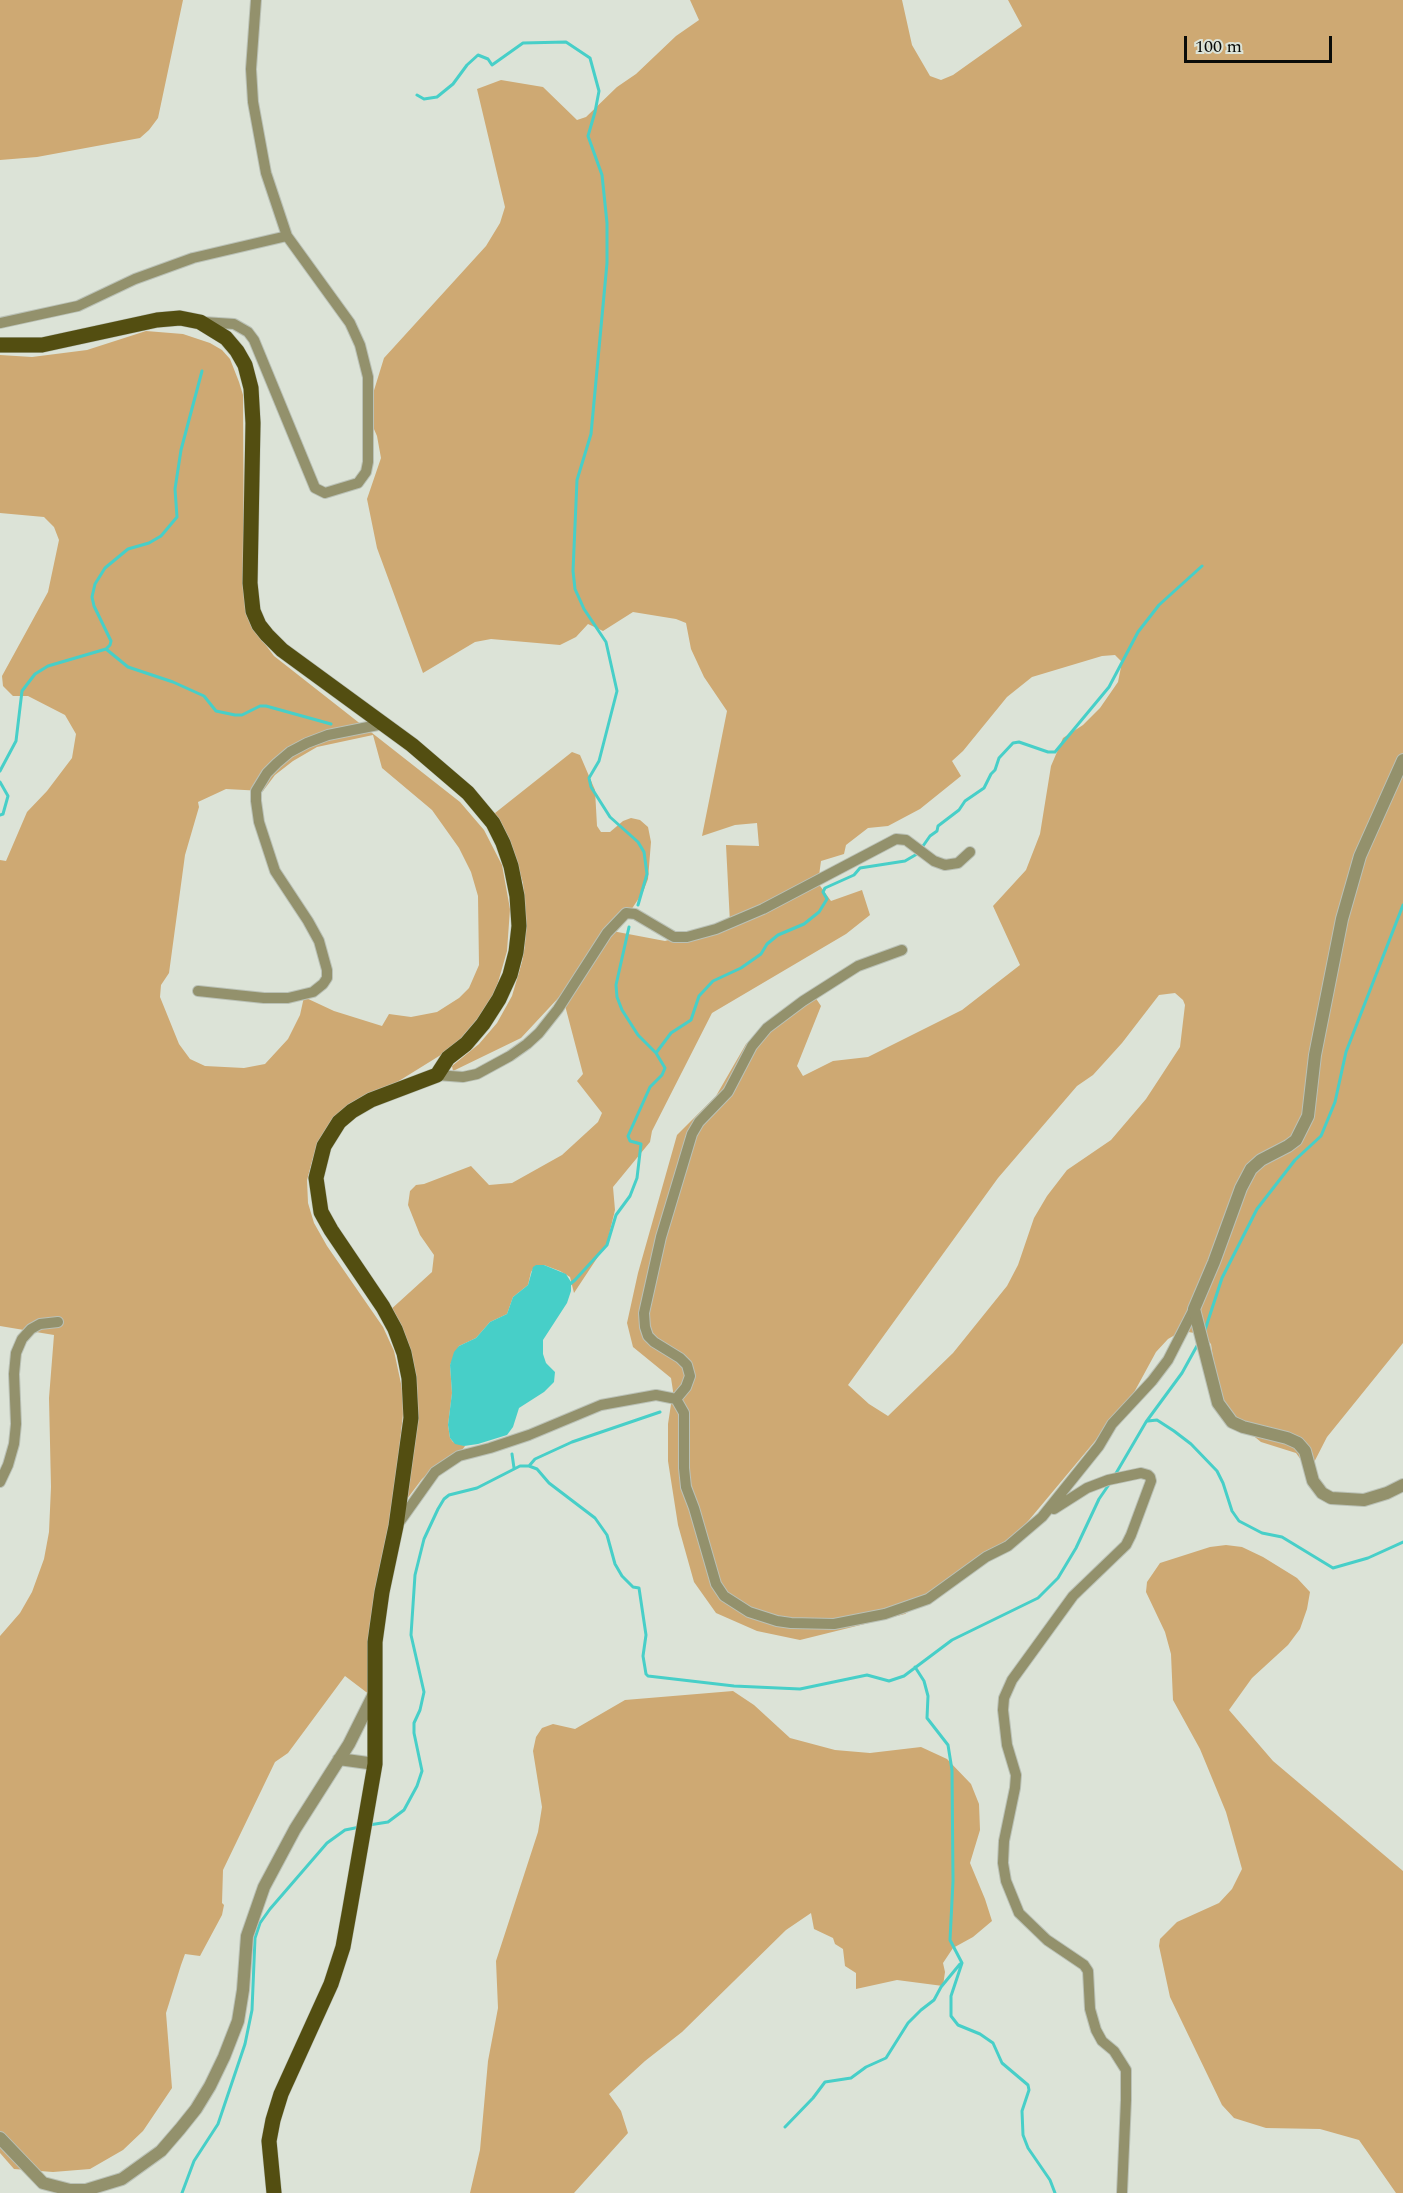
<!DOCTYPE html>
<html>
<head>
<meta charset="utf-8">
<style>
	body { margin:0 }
	#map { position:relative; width:1403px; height:2193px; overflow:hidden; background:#dce3d7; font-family:Spectral,serif }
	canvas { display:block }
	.scale { position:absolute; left:1184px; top:36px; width:148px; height:27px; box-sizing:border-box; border:3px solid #0a0c09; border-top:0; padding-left:8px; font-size:18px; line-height:21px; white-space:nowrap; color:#0a0c09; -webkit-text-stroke:4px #dce3d7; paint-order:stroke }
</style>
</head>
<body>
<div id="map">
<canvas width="1403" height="2193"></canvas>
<div class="scale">100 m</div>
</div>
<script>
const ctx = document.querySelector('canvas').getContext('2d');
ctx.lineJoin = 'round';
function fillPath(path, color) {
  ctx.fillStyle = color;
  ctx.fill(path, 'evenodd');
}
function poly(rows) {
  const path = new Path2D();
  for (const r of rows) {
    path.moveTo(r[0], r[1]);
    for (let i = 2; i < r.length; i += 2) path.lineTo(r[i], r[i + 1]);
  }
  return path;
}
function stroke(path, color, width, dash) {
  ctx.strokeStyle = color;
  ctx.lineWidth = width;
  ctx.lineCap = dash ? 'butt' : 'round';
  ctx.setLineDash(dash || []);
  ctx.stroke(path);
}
fillPath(poly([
	[0,0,183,0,158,118,149,130,140,138,37,157,0,160],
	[690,0,902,0,912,45,930,76,941,80,953,75,1022,26,1008,0,1403,0,1403,1343,1327,1437,1308,1474,1307,1468,1296,1453,1261,1442,1234,1420,1222,1399,1216,1378,1211,1344,1201,1334,1182,1331,1168,1339,1156,1352,1131,1398,1014,1538,905,1614,800,1640,757,1631,716,1613,694,1582,678,1525,668,1461,668,1424,673,1391,671,1378,633,1347,627,1323,638,1273,677,1135,716,1096,746,1044,804,999,813,994,821,1006,797,1066,803,1076,833,1061,868,1057,962,1010,1020,965,993,906,1026,870,1040,834,1051,766,1063,738,1083,725,1100,708,1118,682,1122,662,1115,655,1102,656,1032,677,1007,697,963,751,952,761,961,776,920,809,888,826,868,828,846,845,844,854,821,861,818,883,831,901,862,890,870,915,846,934,712,1013,652,1131,650,1142,613,1187,615,1210,607,1243,574,1293,570,1277,560,1271,544,1265,535,1266,531,1272,528,1285,513,1297,507,1314,490,1322,476,1338,459,1346,450,1365,452,1393,448,1425,450,1438,453,1442,465,1446,457,1457,439,1464,422,1479,407,1499,414,1411,388,1312,432,1272,434,1255,420,1235,408,1205,410,1191,416,1185,424,1184,471,1166,489,1185,512,1183,562,1155,598,1122,602,1113,577,1081,583,1074,562,994,521,1038,453,1071,452,1066,479,1044,497,1023,512,996,522,962,525,944,526,922,523,883,514,855,490,817,572,752,580,755,595,790,597,826,601,832,610,832,623,821,631,818,640,820,648,827,651,842,648,879,643,892,629,913,607,930,665,941,730,923,726,845,759,846,757,823,735,825,702,836,727,711,704,677,691,649,686,623,676,619,633,612,603,631,588,624,576,637,560,645,491,639,475,642,423,673,377,548,367,499,381,458,377,436,367,413,384,358,486,246,500,223,505,207,477,89,501,80,543,87,577,120,586,117,617,87,636,74,676,36,699,20],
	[1175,993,1183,1000,1185,1005,1180,1047,1146,1099,1111,1140,1067,1170,1047,1196,1034,1218,1018,1265,1007,1286,953,1353,888,1416,869,1404,848,1385,998,1178,1077,1086,1093,1075,1122,1043,1159,995],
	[146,331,183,334,210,343,222,350,230,359,239,382,243,395,244,568,256,632,274,656,460,802,484,830,502,865,510,909,507,951,495,993,477,1023,452,1048,394,1084,324,1136,313,1158,307,1180,308,1203,314,1223,327,1246,383,1327,394,1351,403,1393,403,1414,381,1620,383,1665,377,1670,370,1695,345,1676,288,1753,275,1762,223,1870,222,1903,224,1905,222,1915,200,1956,185,1954,181,1965,166,2013,172,2088,143,2131,123,2150,90,2169,53,2172,14,2169,0,2153,0,1636,20,1613,32,1592,44,1559,49,1532,51,1487,49,1398,54,1335,0,1326,0,860,6,861,27,812,47,791,72,758,76,734,65,715,28,696,13,696,3,686,2,676,48,592,59,540,54,527,44,517,0,513,0,355,32,357,87,350],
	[373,735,382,768,432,810,459,848,471,872,478,896,479,965,469,988,459,998,437,1012,411,1017,389,1014,382,1026,334,1011,304,997,300,1015,288,1039,265,1064,244,1068,205,1066,190,1059,179,1044,160,997,161,985,169,973,185,855,199,807,198,802,226,789,263,791,275,775,293,761,317,747],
	[1226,1545,1242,1547,1263,1557,1297,1578,1310,1592,1307,1609,1300,1629,1288,1645,1252,1678,1229,1710,1273,1761,1403,1871,1403,2193,1396,2193,1359,2140,1320,2129,1266,2128,1234,2118,1222,2105,1170,1997,1159,1946,1160,1939,1177,1922,1219,1903,1232,1889,1242,1869,1226,1812,1200,1749,1173,1700,1171,1654,1165,1632,1146,1592,1147,1582,1160,1563,1210,1547],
	[733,1691,754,1705,790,1738,835,1750,870,1753,921,1747,947,1759,971,1784,979,1804,980,1830,970,1863,985,1899,992,1921,973,1937,953,1948,943,1963,945,1972,943,1986,897,1980,856,1989,856,1973,845,1966,843,1949,835,1944,833,1938,814,1929,811,1913,786,1930,682,2032,645,2061,609,2094,621,2111,628,2133,574,2193,470,2193,480,2150,488,2061,498,2008,496,1961,538,1832,542,1807,533,1751,536,1737,542,1728,553,1724,575,1729,625,1700]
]), '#cea973');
fillPath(poly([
	[544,1265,566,1274,571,1282,571,1291,567,1303,543,1340,543,1354,546,1363,555,1372,554,1382,544,1392,519,1408,513,1427,507,1435,478,1444,464,1446,455,1444,450,1438,448,1425,452,1393,450,1365,454,1352,459,1346,476,1338,490,1322,507,1314,513,1297,528,1285,533,1267,536,1265]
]), '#47cfc8');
stroke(poly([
	[417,95,424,99,437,97,453,84,467,65,478,55,488,59,492,65,523,43,566,42,590,58,599,91,595,112,588,136,602,175,607,223,607,263,591,434,577,480,573,571,575,589,584,609,606,642,617,691,599,761,589,778,591,787,610,817,638,842,644,852,647,874,638,905],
	[106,649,128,667,173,682,204,696,216,711,235,715,242,715,260,706,266,706,331,724],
	[0,771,16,741,22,691,35,674,48,666,106,649,110,645,111,641,94,606,92,597,95,584,105,568,128,549,149,543,161,536,177,517,175,489,181,450,202,371],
	[0,782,8,796,3,814,0,815],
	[923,846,930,836,937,831,938,826,959,810,965,801,984,788,991,774,995,770,999,758,1013,743,1019,742,1048,752,1055,752,1109,687,1138,632,1159,605,1202,566],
	[656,1053,671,1033,691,1020,699,996,713,981,741,968,761,954,767,944,778,935,804,924,819,912,827,899,823,892,825,888,854,875,860,868,905,861,917,854],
	[569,1285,575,1280,607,1245,616,1215,630,1196,637,1178,641,1144,630,1141,628,1136,650,1087,662,1075,665,1068,656,1053,638,1035,622,1010,617,997,616,985,629,927],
	[1204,1333,1222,1278,1257,1209,1295,1160,1321,1136,1335,1102,1346,1052,1403,905],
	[1148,1421,1157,1420,1174,1431,1191,1444,1217,1471,1223,1483,1232,1511,1239,1521,1262,1533,1282,1537,1333,1568,1368,1558,1403,1542],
	[512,1454,514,1468],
	[529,1466,535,1459,572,1442,660,1412],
	[1115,1475,1146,1422,1182,1373,1198,1344],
	[915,1667,924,1681,928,1696,927,1718,948,1745,952,1770,953,1881,950,1940,962,1963,951,1996,951,2016,958,2025,980,2034,993,2043,1002,2063,1028,2085,1029,2090,1022,2111,1023,2135,1028,2148,1050,2180,1055,2193],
	[369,1825,388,1822,404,1810,417,1786,422,1771,414,1733,414,1723,420,1710,424,1692,411,1635,415,1575,424,1539,438,1509,444,1499,449,1495,477,1488,520,1466,529,1466,537,1469,549,1483,595,1518,607,1535,615,1564,622,1576,633,1587,639,1588,646,1635,643,1656,646,1674,648,1676,734,1686,800,1689,867,1675,889,1681,904,1676,952,1640,1038,1598,1058,1578,1076,1548,1099,1499,1110,1483],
	[785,2127,813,2098,825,2082,851,2078,866,2067,886,2058,908,2023,921,2010,934,2000,941,1987,960,1964],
	[182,2193,194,2161,218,2124,245,2044,252,2010,255,1938,260,1923,270,1909,327,1843,345,1830,360,1827]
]), '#47cfc8', 3);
const minor = poly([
	[203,322,234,324,248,332,254,340,315,488,325,493,358,483,366,472,368,462,368,377,360,345,350,323,287,236,266,173,253,102,251,69,256,0],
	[0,323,78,306,135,279,193,258,287,236],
	[198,991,264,998,288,998,313,992,323,984,327,978,327,970,319,941,308,921,275,871,259,822,256,801,256,791,267,773,277,763,290,752,307,743,328,735,383,724],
	[437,1075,463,1077,477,1074,510,1056,527,1044,539,1033,558,1009,607,933,626,913,635,914,674,937,687,937,716,929,763,909,896,839,906,840,934,861,945,865,958,863,970,852],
	[676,1399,686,1387,690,1376,687,1365,680,1358,654,1342,648,1336,645,1327,644,1313,661,1237,692,1134,699,1122,728,1092,752,1046,767,1028,803,1001,858,966,902,950],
	[0,1482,8,1465,14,1444,16,1424,14,1374,16,1353,22,1339,31,1329,40,1324,58,1322],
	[1054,1509,1087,1488,1108,1480,1141,1473,1148,1475,1150,1477,1151,1481,1131,1535,1126,1545,1073,1596,1012,1680,1004,1698,1003,1710,1007,1745,1016,1775,1015,1788,1004,1841,1003,1863,1006,1881,1019,1913,1047,1940,1084,1965,1088,1971,1090,2009,1096,2030,1102,2041,1114,2051,1126,2070,1126,2100,1122,2193],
	[398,1524,435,1472,459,1456,490,1448,529,1435,601,1405,656,1395,676,1399,684,1413,684,1468,686,1487,694,1508,716,1584,724,1596,749,1612,777,1621,791,1623,834,1624,885,1614,928,1599,986,1557,1008,1546,1042,1517,1099,1446,1112,1424,1152,1381,1168,1360,1194,1309]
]);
const tertiary = poly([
	[1403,760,1360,856,1342,919,1315,1055,1308,1116,1296,1140,1288,1146,1261,1160,1251,1169,1241,1188,1214,1262,1194,1309,1218,1403,1232,1422,1243,1427,1287,1438,1298,1443,1305,1451,1313,1481,1322,1493,1331,1498,1364,1500,1387,1493,1403,1485],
	[339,1759,375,1764],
	[0,2138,43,2183,70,2190,86,2190,122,2179,161,2151,180,2129,196,2109,210,2086,224,2057,238,2021,243,1990,247,1936,264,1887,295,1829,349,1744,374,1694]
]);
const primary = poly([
	[0,345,42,345,157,320,180,318,200,322,226,338,237,351,245,365,251,388,253,423,250,583,253,611,259,625,267,635,282,650,412,745,468,793,493,823,503,843,511,866,517,896,519,926,516,952,510,975,499,999,483,1024,466,1044,448,1058,437,1075,371,1100,352,1111,339,1122,324,1146,316,1178,321,1212,331,1230,383,1307,395,1329,404,1353,409,1378,411,1418,396,1526,382,1592,375,1642,375,1764,350,1908,343,1947,331,1984,281,2094,273,2120,269,2141,274,2193]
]);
stroke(minor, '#bac1b6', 12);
stroke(tertiary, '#bac1b6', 14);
stroke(primary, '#bac1b6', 16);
stroke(minor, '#93916c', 10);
stroke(tertiary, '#93916c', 12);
stroke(primary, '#534e11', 15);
</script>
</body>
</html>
